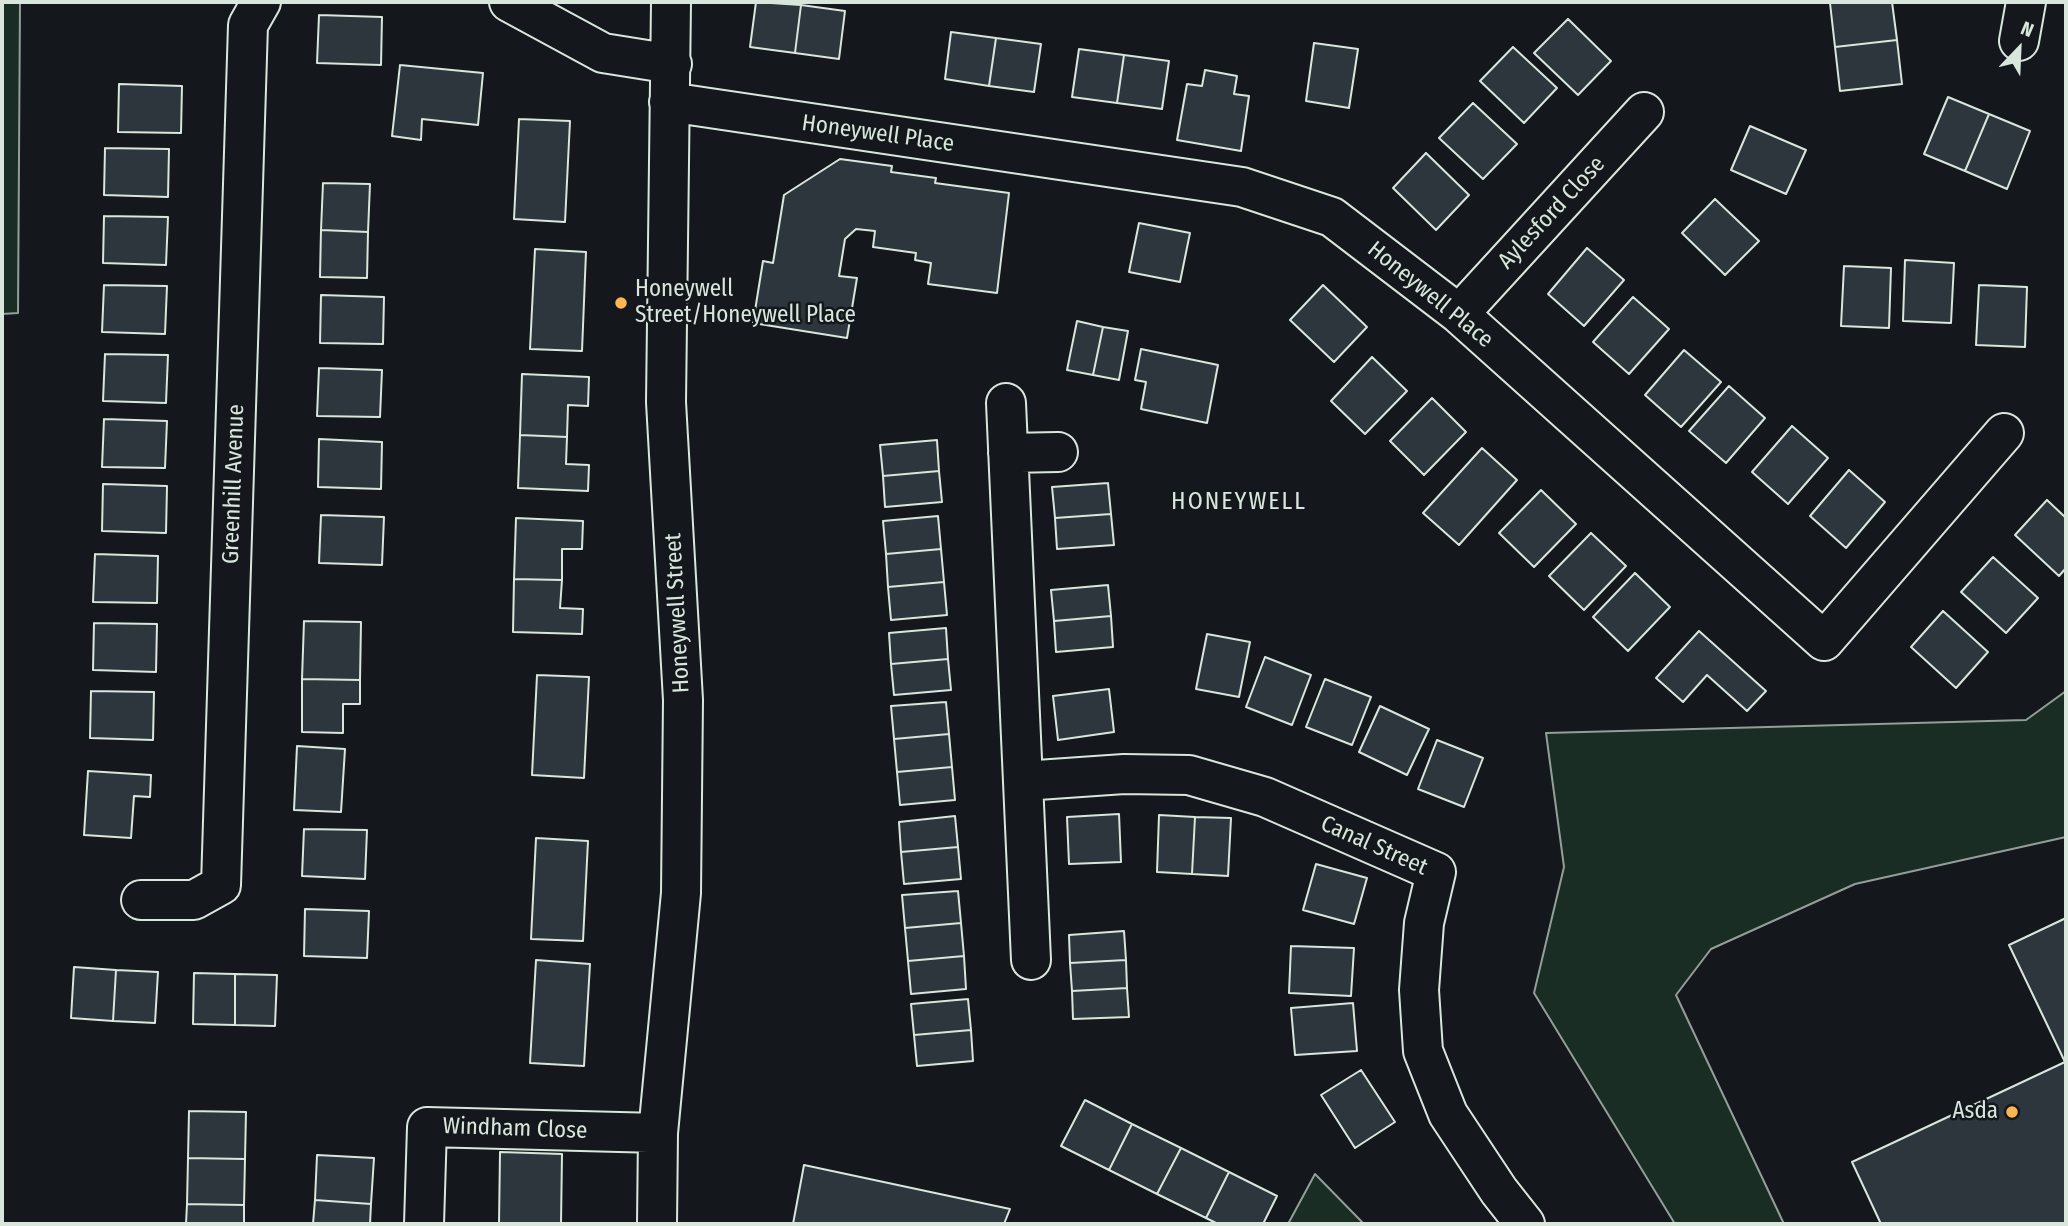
<!DOCTYPE html>
<html>
<head>
<meta charset="utf-8">
<style>
	body { margin:0 }
	#map { position:relative; width:2068px; height:1226px; overflow:hidden; background:#14181c; font-family:"Fira Sans Condensed",sans-serif }
	canvas { display:block }
	.frame { position:absolute; inset:0; border:4px solid #d8e6dc; pointer-events:none }
	.north { position:absolute; left:1984px; top:14px; width:70px; height:70px; -webkit-text-stroke:5px #14181c; paint-order:stroke; rotate:23deg; font-size:19px; font-weight:700; line-height:28px; text-align:center; color:#d8e6dc }
	.north::after { content:''; display:block; margin:auto; width:24px; height:32px; background:#d8e6dc; clip-path:polygon(50% 0,100% 100%,50% 72%,0 100%) }
</style>
</head>
<body>
<div id="map">
<canvas width="2068" height="1226"></canvas>
<div class="frame"></div>
<div class="north">N</div>
</div>
<script>
const ctx = document.querySelector('canvas').getContext('2d');
ctx.lineJoin = 'round';
function fillPath(path, color) {
  ctx.fillStyle = color;
  ctx.fill(path, 'evenodd');
}
function poly(rows) {
  const path = new Path2D();
  for (const r of rows) {
    path.moveTo(r[0], r[1]);
    for (let i = 2; i < r.length; i += 2) path.lineTo(r[i], r[i + 1]);
  }
  return path;
}
function stroke(path, color, width, dash) {
  ctx.strokeStyle = color;
  ctx.lineWidth = width;
  ctx.lineCap = dash ? 'butt' : 'round';
  ctx.setLineDash(dash || []);
  ctx.stroke(path);
}
function write(font, color, halo, rows, align = 'center') {
  ctx.font = font + ' "Fira Sans Condensed",sans-serif';
  ctx.lineWidth = 5;
  ctx.setLineDash([]);
  ctx.textBaseline = 'middle';
  ctx.strokeStyle = halo;
  ctx.fillStyle = color;
  for (const [text, x, y, turn = 0] of rows) {
    ctx.save();
    ctx.translate(x, y);
    ctx.rotate((+turn || 0) * Math.PI / 180);
    ctx.textAlign = isNaN(turn) ? turn : align;
    if (halo) ctx.strokeText(text, 0, 0);
    ctx.fillText(text, 0, 0);
    ctx.restore();
  }
}
const green = poly([
	[2,2,20,2,18,313,2,314,2,2],
	[2066,691,2066,837,1855,884,1711,949,1676,995,1784,1224,1675,1224,1534,993,1564,867,1546,733,2026,720,2066,691],
	[1315,1174,1364,1224,1288,1224,1315,1174]
]);
fillPath(green, '#1a2d24');
stroke(green, '#939e99', 2);
const building = poly([
	[756,2,801,5,795,53,750,47,756,2],
	[1892,2,1897,40,1835,47,1830,3,1892,2],
	[801,5,845,11,839,59,795,53,801,5],
	[319,15,382,17,381,65,317,63,319,15],
	[1568,19,1611,61,1578,95,1534,53,1568,19],
	[951,32,996,38,989,86,945,79,951,32],
	[996,38,1041,44,1034,92,989,86,996,38],
	[1897,40,1902,84,1840,91,1835,47,1897,40],
	[1314,43,1358,49,1349,108,1306,101,1314,43],
	[1513,47,1557,88,1524,123,1480,81,1513,47],
	[1079,49,1124,55,1117,103,1072,97,1079,49],
	[1124,55,1169,61,1162,109,1117,103,1124,55],
	[400,65,483,73,478,125,422,119,421,140,392,136,400,65],
	[1205,70,1237,76,1234,94,1249,96,1241,151,1177,140,1187,84,1202,86,1205,70],
	[119,84,182,86,181,133,118,132,119,84],
	[1948,97,1989,114,1965,171,1924,154,1948,97],
	[1473,103,1517,144,1483,179,1439,138,1473,103],
	[1989,114,2030,131,2007,189,1965,171,1989,114],
	[519,119,570,121,565,222,514,219,519,119],
	[1750,126,1806,150,1786,194,1731,170,1750,126],
	[105,148,169,149,168,197,104,195,105,148],
	[1426,153,1469,195,1436,230,1393,188,1426,153],
	[840,159,892,166,891,172,936,178,935,183,1009,193,997,293,928,284,931,263,915,260,916,253,873,247,875,231,856,229,845,239,839,276,857,278,847,338,753,323,763,261,773,263,784,195,840,159],
	[323,183,370,184,368,232,321,230,323,183],
	[1715,199,1759,241,1725,275,1682,233,1715,199],
	[104,216,168,217,166,265,103,263,104,216],
	[1139,223,1190,233,1180,282,1129,272,1139,223],
	[321,230,368,232,367,278,320,277,321,230],
	[1587,248,1624,280,1584,326,1548,294,1587,248],
	[535,249,586,252,582,351,530,349,535,249],
	[1905,260,1954,263,1951,323,1903,321,1905,260],
	[1844,266,1891,268,1889,328,1841,326,1844,266],
	[104,285,167,286,165,334,102,332,104,285],
	[1323,285,1367,327,1334,362,1290,320,1323,285],
	[1979,285,2027,287,2025,347,1976,345,1979,285],
	[321,295,384,297,383,344,320,343,321,295],
	[1633,297,1669,329,1629,374,1593,342,1633,297],
	[1077,321,1103,327,1093,375,1067,370,1077,321],
	[1103,327,1128,331,1119,380,1093,375,1103,327],
	[1141,349,1218,365,1207,423,1141,409,1146,382,1135,380,1141,349],
	[1684,350,1721,382,1681,427,1645,395,1684,350],
	[105,354,168,355,166,403,103,401,105,354],
	[1372,357,1407,391,1365,434,1331,401,1372,357],
	[319,368,382,370,380,417,317,416,319,368],
	[522,374,589,377,588,406,568,405,567,437,520,435,522,374],
	[1729,386,1765,418,1726,463,1689,431,1729,386],
	[1432,398,1466,432,1424,475,1390,441,1432,398],
	[104,419,167,421,165,468,102,467,104,419],
	[1792,426,1828,458,1788,504,1752,472,1792,426],
	[520,435,567,437,566,464,589,465,588,491,518,488,520,435],
	[319,439,382,442,381,489,318,487,319,439],
	[937,440,939,471,883,476,880,445,937,440],
	[1482,448,1517,480,1459,545,1423,513,1482,448],
	[1849,470,1885,502,1846,548,1810,516,1849,470],
	[939,471,942,502,885,507,883,476,939,471],
	[1108,483,1111,514,1055,518,1052,487,1108,483],
	[103,484,167,486,166,533,102,531,103,484],
	[1541,490,1576,524,1534,567,1499,533,1541,490],
	[2047,500,2066,518,2066,568,2059,576,2015,535,2047,500],
	[1111,514,1114,545,1057,549,1055,518,1111,514],
	[321,515,384,517,382,565,319,563,321,515],
	[938,516,941,549,886,554,883,521,938,516],
	[516,518,583,521,582,549,562,549,562,580,514,579,516,518],
	[1591,533,1626,566,1584,610,1549,576,1591,533],
	[941,549,944,582,888,587,886,554,941,549],
	[95,554,158,556,157,603,93,602,95,554],
	[1993,557,2038,598,2006,633,1961,592,1993,557],
	[1635,573,1670,607,1628,651,1593,617,1635,573],
	[514,579,562,580,560,608,583,609,582,634,513,632,514,579],
	[944,582,947,615,891,620,888,587,944,582],
	[1108,585,1111,616,1054,621,1051,590,1108,585],
	[1943,611,1988,652,1956,688,1911,647,1943,611],
	[1111,616,1113,647,1056,652,1054,621,1111,616],
	[304,621,361,622,360,680,302,679,304,621],
	[94,623,157,624,156,672,93,670,94,623],
	[946,628,948,659,891,664,889,633,946,628],
	[1699,631,1766,691,1747,711,1707,675,1683,702,1656,678,1699,631],
	[1207,634,1250,642,1239,697,1196,689,1207,634],
	[1265,657,1311,675,1292,725,1246,707,1265,657],
	[948,659,951,690,894,695,891,664,948,659],
	[537,675,589,677,584,778,532,775,537,675],
	[302,679,360,680,360,704,343,704,343,733,302,732,302,679],
	[1325,679,1371,697,1352,745,1306,727,1325,679],
	[1109,689,1114,732,1058,740,1053,696,1109,689],
	[91,691,154,692,153,740,90,738,91,691],
	[946,702,949,734,894,739,891,706,946,702],
	[1380,706,1429,729,1407,775,1359,752,1380,706],
	[949,734,952,767,897,772,894,739,949,734],
	[1437,740,1483,758,1464,807,1418,789,1437,740],
	[297,746,345,749,341,812,294,810,297,746],
	[952,767,955,800,900,805,897,772,952,767],
	[88,771,151,775,150,797,134,796,131,838,84,835,88,771],
	[1119,814,1121,862,1069,864,1067,817,1119,814],
	[1159,815,1195,817,1192,874,1157,872,1159,815],
	[955,816,958,847,901,852,899,822,955,816],
	[1195,817,1231,818,1228,876,1192,874,1195,817],
	[304,829,367,830,365,879,302,876,304,829],
	[536,838,588,841,583,941,531,939,536,838],
	[958,847,961,879,904,884,901,852,958,847],
	[1316,864,1367,878,1354,924,1303,910,1316,864],
	[958,891,961,923,905,928,902,895,958,891],
	[305,909,369,911,367,958,304,956,305,909],
	[2066,918,2066,1224,1881,1224,1852,1162,2065,1062,2009,945,2066,918],
	[961,923,964,956,908,961,905,928,961,923],
	[1124,931,1126,960,1070,963,1069,935,1124,931],
	[1291,946,1354,948,1351,996,1289,993,1291,946],
	[964,956,966,989,911,994,908,961,964,956],
	[536,960,590,964,584,1066,530,1063,536,960],
	[1126,960,1127,988,1072,991,1070,963,1126,960],
	[74,967,116,970,113,1021,71,1018,74,967],
	[116,970,158,972,155,1023,113,1021,116,970],
	[194,973,235,974,235,1025,193,1024,194,973],
	[235,974,277,975,275,1026,235,1025,235,974],
	[1127,988,1129,1017,1073,1019,1072,991,1127,988],
	[968,999,971,1030,914,1035,911,1004,968,999],
	[1353,1003,1357,1051,1295,1055,1291,1008,1353,1003],
	[971,1030,973,1061,917,1066,914,1035,971,1030],
	[1361,1070,1395,1122,1355,1148,1321,1095,1361,1070],
	[1085,1100,1132,1124,1109,1170,1061,1146,1085,1100],
	[189,1111,246,1112,245,1159,188,1158,189,1111],
	[1132,1124,1181,1148,1157,1194,1109,1170,1132,1124],
	[1181,1148,1229,1172,1206,1218,1157,1194,1181,1148],
	[500,1152,562,1154,561,1224,499,1224,500,1152],
	[317,1155,374,1158,371,1204,315,1200,317,1155],
	[188,1158,245,1159,244,1205,187,1204,188,1158],
	[804,1165,1010,1209,1004,1224,793,1224,804,1165],
	[1229,1172,1277,1196,1263,1224,1218,1224,1206,1218,1229,1172],
	[315,1200,371,1204,370,1224,313,1224,315,1200],
	[187,1204,244,1205,244,1224,186,1224,187,1204]
]);
fillPath(building, '#2c363c');
stroke(building, '#d8e6dc', 2);
const street = poly([
	[509,2,603,53,672,64],
	[2019,41,2026,2],
	[669,102,1242,187,1332,217,1459,314,1824,641,2004,433],
	[1459,314,1644,112],
	[1006,403,1031,960],
	[1008,453,1058,452],
	[1023,781,1124,774,1189,775,1265,797,1436,872,1424,923,1419,990,1423,1051,1448,1114,1499,1191,1525,1224],
	[141,900,194,900,221,885,248,25,261,2],
	[424,1224,427,1127,658,1133],
	[657,1224,658,1133,681,893,683,700,666,402,671,2]
]);
stroke(street, '#d8e6dc', 42);
stroke(street, '#14181c', 38);
for (const [x, y, r, color] of [
	[621,303,7,"#ffb74d"],
	[2012,1112,7,"#ffb74d"]
]) {
  const dot = new Path2D();
  dot.arc(x, y, r, 0, 2 * Math.PI);
  ctx.fillStyle = color;
  ctx.fill(dot);
  stroke(dot, '#14181c', 2.5);
}
write('23px', '#d8e6dc', '#14181c', [
	["Honeywell Place",878,134,8],
	["Aylesford Close",1552,213,-47],
	["Honeywell Place",1430,295,39],
	["Greenhill Avenue",234,484,-88],
	["Honeywell Street",678,613,-93],
	["Canal Street",1374,846,24],
	["Windham Close",515,1129,2]
]);
write('23px', '#d8e6dc', '#14181c', [
	["Honeywell",635,290],
	["Street/Honeywell Place",635,316],
	["Asda",1998,1112,"right"]
], 'left');
ctx.letterSpacing = '2px';
write('24px', '#d8e6dc', '#14181c', [
	["HONEYWELL",1239,502]
]);
ctx.letterSpacing = '0px';
</script>
</body>
</html>
